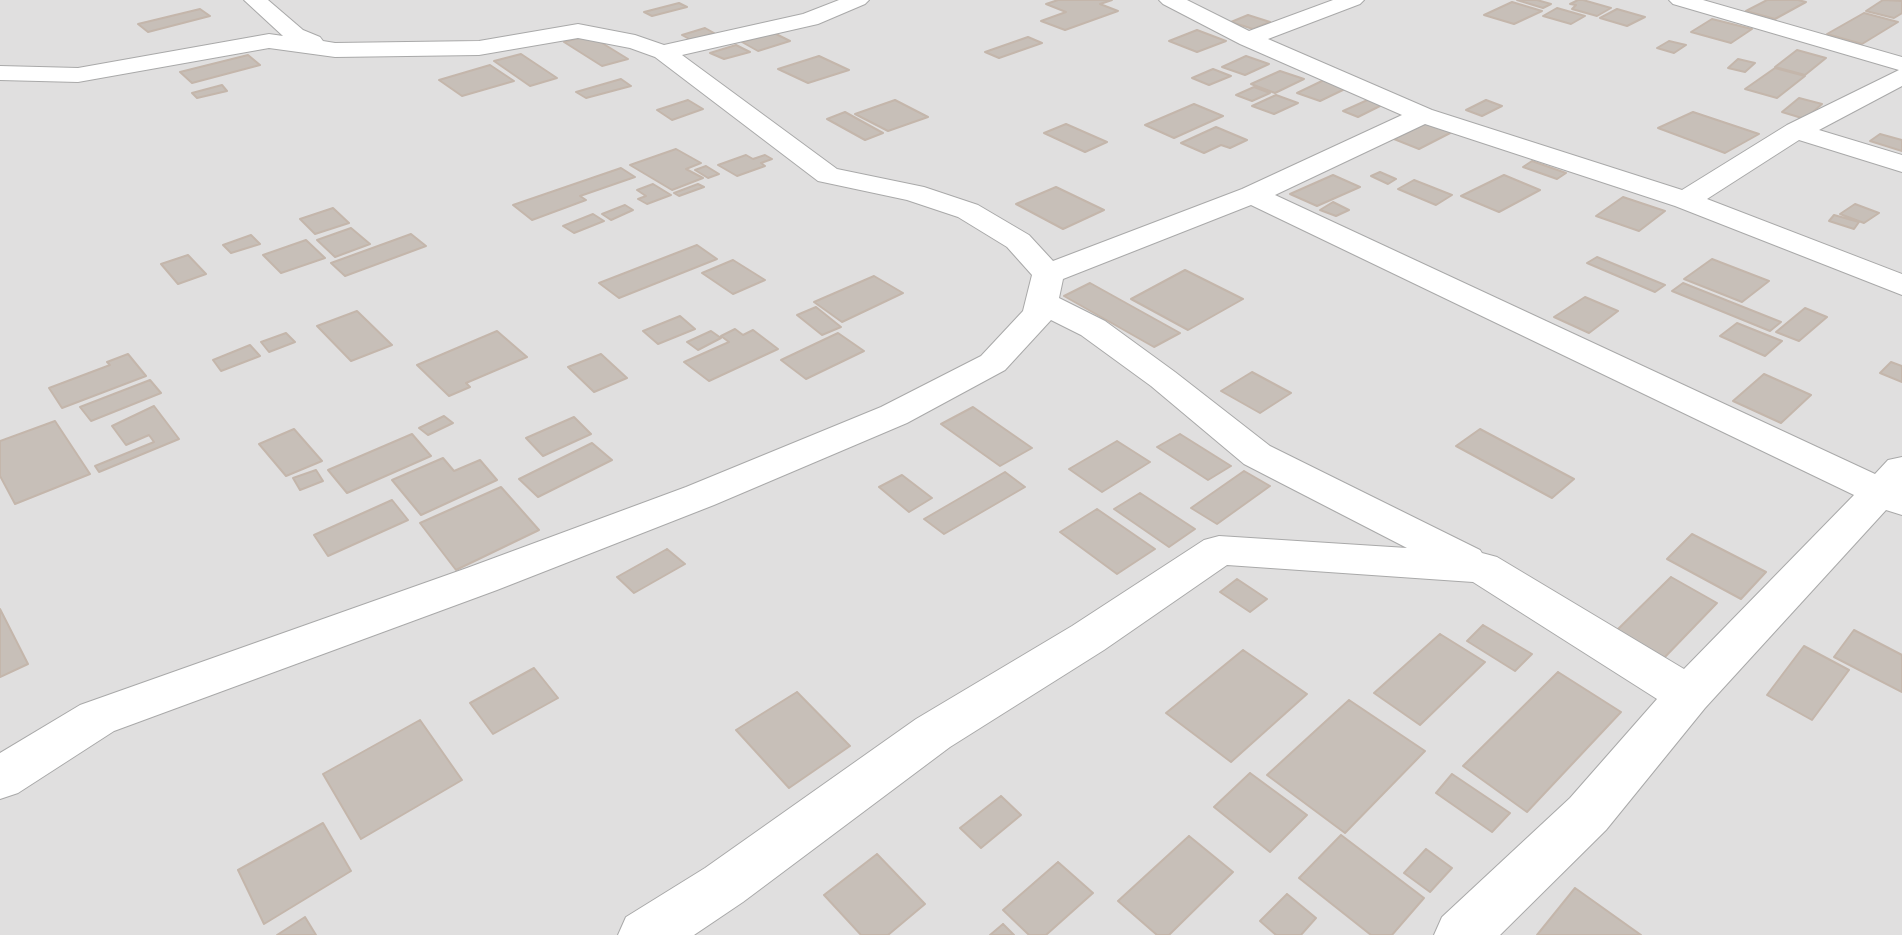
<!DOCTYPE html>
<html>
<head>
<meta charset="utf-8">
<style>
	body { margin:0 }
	canvas { display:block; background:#f2efe9 }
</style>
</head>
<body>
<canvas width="1902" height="935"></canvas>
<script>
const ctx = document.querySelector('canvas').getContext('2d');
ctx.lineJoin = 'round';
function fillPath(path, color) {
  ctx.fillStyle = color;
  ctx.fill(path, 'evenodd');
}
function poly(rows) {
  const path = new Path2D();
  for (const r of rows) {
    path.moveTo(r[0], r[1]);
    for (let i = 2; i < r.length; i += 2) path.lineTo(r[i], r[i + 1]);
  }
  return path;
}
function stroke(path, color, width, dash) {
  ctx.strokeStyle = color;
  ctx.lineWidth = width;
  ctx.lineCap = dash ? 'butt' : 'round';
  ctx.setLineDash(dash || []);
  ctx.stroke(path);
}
fillPath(poly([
	[0,0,1902,0,1902,935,0,935]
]), '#e0dfdf');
const building = poly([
	[1058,0,1112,0,1100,4,1118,11,1065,30,1041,21,1066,12,1046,4,1058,0],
	[1517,0,1537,0,1551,4,1543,8,1517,0],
	[1578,0,1583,0,1611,8,1597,16,1572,9,1576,5,1570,4,1578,0],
	[1767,0,1798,0,1806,2,1775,19,1746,11,1767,0],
	[1883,0,1902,1,1902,13,1894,18,1866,11,1883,0],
	[1512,2,1542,11,1514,24,1484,15,1512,2],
	[679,3,687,7,652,16,644,12,679,3],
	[1557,8,1585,16,1571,24,1543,16,1557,8],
	[200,9,210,16,148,32,138,24,200,9],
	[1617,9,1645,17,1627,26,1600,18,1617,9],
	[1864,13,1898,22,1862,44,1827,34,1864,13],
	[1248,15,1270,22,1253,29,1231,22,1248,15],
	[1712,19,1752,29,1731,43,1691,32,1712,19],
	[705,28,714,33,691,40,682,35,705,28],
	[1197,30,1226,41,1197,52,1169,41,1197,30],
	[774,33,790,41,758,51,742,42,774,33],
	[589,35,628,59,602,66,564,42,589,35],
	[1028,37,1042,43,999,58,985,52,1028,37],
	[1669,41,1686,45,1674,53,1657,48,1669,41],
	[736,45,750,52,724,59,710,53,736,45],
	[1797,50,1826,58,1805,75,1775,67,1797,50],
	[521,54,557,78,530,86,494,61,521,54],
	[248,55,260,65,192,83,180,72,248,55],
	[819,56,849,70,808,83,778,69,819,56],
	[1246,56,1269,64,1245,75,1222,67,1246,56],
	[1738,59,1755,63,1745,72,1728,68,1738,59],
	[490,65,514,81,462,96,439,80,490,65],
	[1775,68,1805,76,1777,98,1745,89,1775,68],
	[1213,69,1231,76,1209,85,1192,78,1213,69],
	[1280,71,1304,79,1275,93,1251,84,1280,71],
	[621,79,631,86,586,98,576,92,621,79],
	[1324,80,1347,88,1320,101,1297,93,1324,80],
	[222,85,227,91,197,98,192,93,222,85],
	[1254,87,1270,93,1252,101,1236,95,1254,87],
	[1276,95,1298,103,1274,114,1252,106,1276,95],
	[1372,98,1386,103,1358,117,1343,111,1372,98],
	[1799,98,1822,104,1805,119,1782,112,1799,98],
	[688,100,703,109,672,120,657,110,688,100],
	[895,100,928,117,888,131,855,114,895,100],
	[1486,100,1502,106,1482,116,1466,110,1486,100],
	[1194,104,1223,116,1174,138,1145,125,1194,104],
	[845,112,883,133,865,140,827,119,845,112],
	[1693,112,1759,134,1725,153,1658,128,1693,112],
	[1431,121,1456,130,1419,149,1394,139,1431,121],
	[1066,124,1107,142,1085,152,1044,133,1066,124],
	[1216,127,1247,140,1230,148,1221,145,1204,153,1181,143,1216,127],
	[1880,134,1902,140,1902,151,1870,141,1880,134],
	[676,149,701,163,686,169,703,178,672,190,630,165,676,149],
	[746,155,753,159,765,155,772,159,761,163,765,166,737,176,718,165,746,155],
	[1532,161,1566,173,1557,179,1523,167,1532,161],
	[706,166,719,174,708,178,695,170,706,166],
	[621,168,635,177,580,196,586,200,532,220,513,205,621,168],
	[1380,172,1396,179,1388,184,1371,176,1380,172],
	[1333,175,1360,187,1317,206,1290,194,1333,175],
	[1504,175,1540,190,1499,212,1461,196,1504,175],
	[1414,180,1452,195,1436,205,1398,189,1414,180],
	[653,184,671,195,647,204,638,199,646,196,637,190,653,184],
	[698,184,704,187,679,196,674,193,698,184],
	[1056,187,1104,210,1063,229,1016,204,1056,187],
	[1623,197,1665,211,1639,231,1596,216,1623,197],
	[1333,202,1349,210,1336,216,1320,210,1333,202],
	[1855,204,1879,213,1864,223,1840,214,1855,204],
	[625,205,633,210,611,220,602,214,625,205],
	[333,208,349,223,315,234,300,219,333,208],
	[593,214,604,221,574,233,563,226,593,214],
	[1834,215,1859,222,1854,229,1829,221,1834,215],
	[351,228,370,244,335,257,317,240,351,228],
	[411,234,426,246,345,276,331,263,411,234],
	[251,235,260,244,231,253,223,245,251,235],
	[306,240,325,258,281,273,263,255,306,240],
	[697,245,717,259,619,298,599,283,697,245],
	[188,255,206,274,178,284,161,264,188,255],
	[1597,257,1665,285,1655,292,1587,263,1597,257],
	[1712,259,1769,281,1742,302,1684,279,1712,259],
	[733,260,765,280,733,294,702,273,733,260],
	[1185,270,1243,299,1188,330,1131,299,1185,270],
	[874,276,903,293,842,322,814,302,874,276],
	[1090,283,1180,333,1154,347,1064,296,1090,283],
	[1683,283,1781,322,1770,331,1672,291,1683,283],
	[1585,297,1618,311,1589,333,1554,317,1585,297],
	[816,307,841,327,822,335,797,315,816,307],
	[1805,308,1827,317,1799,341,1776,332,1805,308],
	[357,311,392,345,351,361,317,326,357,311],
	[680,316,695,329,658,344,643,331,680,316],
	[1737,323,1782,341,1765,356,1720,336,1737,323],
	[735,329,743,335,753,330,778,349,709,381,684,362,729,342,721,336,735,329],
	[497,331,527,357,466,383,470,387,449,396,417,365,497,331],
	[711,331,721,338,698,350,687,342,711,331],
	[286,333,295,342,269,352,261,342,286,333],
	[838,333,864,351,806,379,781,360,838,333],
	[250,345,260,356,221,371,213,360,250,345],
	[128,354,146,376,62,408,49,388,110,365,107,362,128,354],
	[601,354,627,378,594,392,568,367,601,354],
	[1891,362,1902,366,1902,382,1880,373,1891,362],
	[1252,372,1291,393,1260,413,1221,391,1252,372],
	[1764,374,1811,395,1781,423,1733,401,1764,374],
	[150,380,161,393,91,421,80,407,150,380],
	[154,406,179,439,99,472,95,466,154,442,149,435,126,445,112,426,154,406],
	[973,407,1032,448,1000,466,941,424,973,407],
	[444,416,453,423,428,435,419,428,444,416],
	[574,417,591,434,543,456,526,438,574,417],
	[55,421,90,474,15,504,0,476,0,441,55,421],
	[294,429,322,461,286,476,259,444,294,429],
	[1480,429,1574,479,1552,498,1456,446,1480,429],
	[412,434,431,456,347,493,328,470,412,434],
	[1180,434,1231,466,1208,480,1157,447,1180,434],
	[1117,441,1150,462,1102,492,1069,469,1117,441],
	[592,443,612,460,538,497,519,479,592,443],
	[443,458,454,471,480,460,497,480,421,515,392,480,443,458],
	[316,470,323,481,300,490,293,478,316,470],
	[1244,471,1270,486,1217,524,1191,508,1244,471],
	[1005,472,1025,487,944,534,924,519,1005,472],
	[902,475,932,498,909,512,879,487,902,475],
	[501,487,539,530,456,570,420,523,501,487],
	[1140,493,1195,529,1169,547,1114,509,1140,493],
	[392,500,408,520,328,556,314,535,392,500],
	[1097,509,1155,549,1117,574,1060,532,1097,509],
	[1692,534,1766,572,1741,599,1667,559,1692,534],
	[667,549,685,564,634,593,617,577,667,549],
	[1671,577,1717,603,1664,658,1616,631,1671,577],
	[1237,579,1267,599,1250,612,1220,592,1237,579],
	[0,609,28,664,0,677,0,609],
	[1483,625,1532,654,1515,671,1467,641,1483,625],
	[1854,630,1902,655,1902,692,1834,657,1854,630],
	[1440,634,1485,662,1420,725,1374,693,1440,634],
	[1804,646,1849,670,1812,720,1767,695,1804,646],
	[1243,650,1307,694,1231,762,1166,713,1243,650],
	[534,668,558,698,493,734,470,703,534,668],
	[1558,672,1621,712,1527,812,1463,766,1558,672],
	[797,692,850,746,789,788,736,730,797,692],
	[1349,700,1425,751,1345,833,1267,775,1349,700],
	[420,720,462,780,361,839,323,774,420,720],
	[1250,773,1307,815,1270,852,1214,807,1250,773],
	[1452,774,1510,813,1492,832,1436,793,1452,774],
	[1001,796,1021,815,981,848,960,828,1001,796],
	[323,823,351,871,264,924,238,870,323,823],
	[1341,835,1424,898,1392,935,1371,935,1299,878,1341,835],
	[1189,836,1233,872,1169,935,1157,935,1118,901,1189,836],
	[1426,849,1452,868,1430,892,1404,873,1426,849],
	[877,854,925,904,888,935,861,935,824,895,877,854],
	[1058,862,1093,893,1046,935,1029,935,1003,910,1058,862],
	[1575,888,1641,935,1537,935,1575,888],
	[1287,894,1316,918,1301,935,1276,935,1260,921,1287,894],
	[305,917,316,935,277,935,305,917],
	[1003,924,1014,935,990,935,1003,924]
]);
fillPath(building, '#c7bfb8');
stroke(building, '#c4b6ab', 2);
const minor = poly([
	[244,0,268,0,303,30,320,37,323,41,335,43,479,41,578,24,635,35,664,45,803,14,839,0,869,0,865,4,818,24,682,55,837,169,924,187,978,205,1029,235,1053,261,1242,189,1402,115,1240,44,1163,4,1159,0,1187,0,1249,31,1333,0,1364,0,1360,4,1268,39,1432,110,1682,190,1787,125,1899,70,1673,4,1669,0,1703,0,1902,57,1902,86,1819,130,1902,155,1902,172,1799,140,1707,199,1902,274,1902,295,1675,206,1425,124,1275,195,1875,474,1888,460,1902,457,1902,515,1886,510,1705,708,1606,830,1500,935,1434,935,1442,917,1570,798,1657,699,1473,582,1227,565,1104,650,950,747,743,902,694,935,618,935,626,917,705,868,916,719,1072,626,1204,540,1219,536,1407,548,1244,464,1151,386,1081,335,1051,320,1005,370,907,423,714,505,497,590,114,731,18,793,0,799,0,753,80,705,467,568,686,487,881,407,981,356,1023,311,1032,275,1007,247,958,217,907,200,818,181,655,57,630,48,578,38,479,55,335,57,269,48,78,82,0,80,0,66,78,68,269,34,283,36,244,0],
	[1251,205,1854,495,1684,669,1497,557,1482,553,1480,550,1270,446,1175,372,1105,321,1059,298,1063,279,1251,205]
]);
stroke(minor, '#a9a9a9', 2);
fillPath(minor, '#fff');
</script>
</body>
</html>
